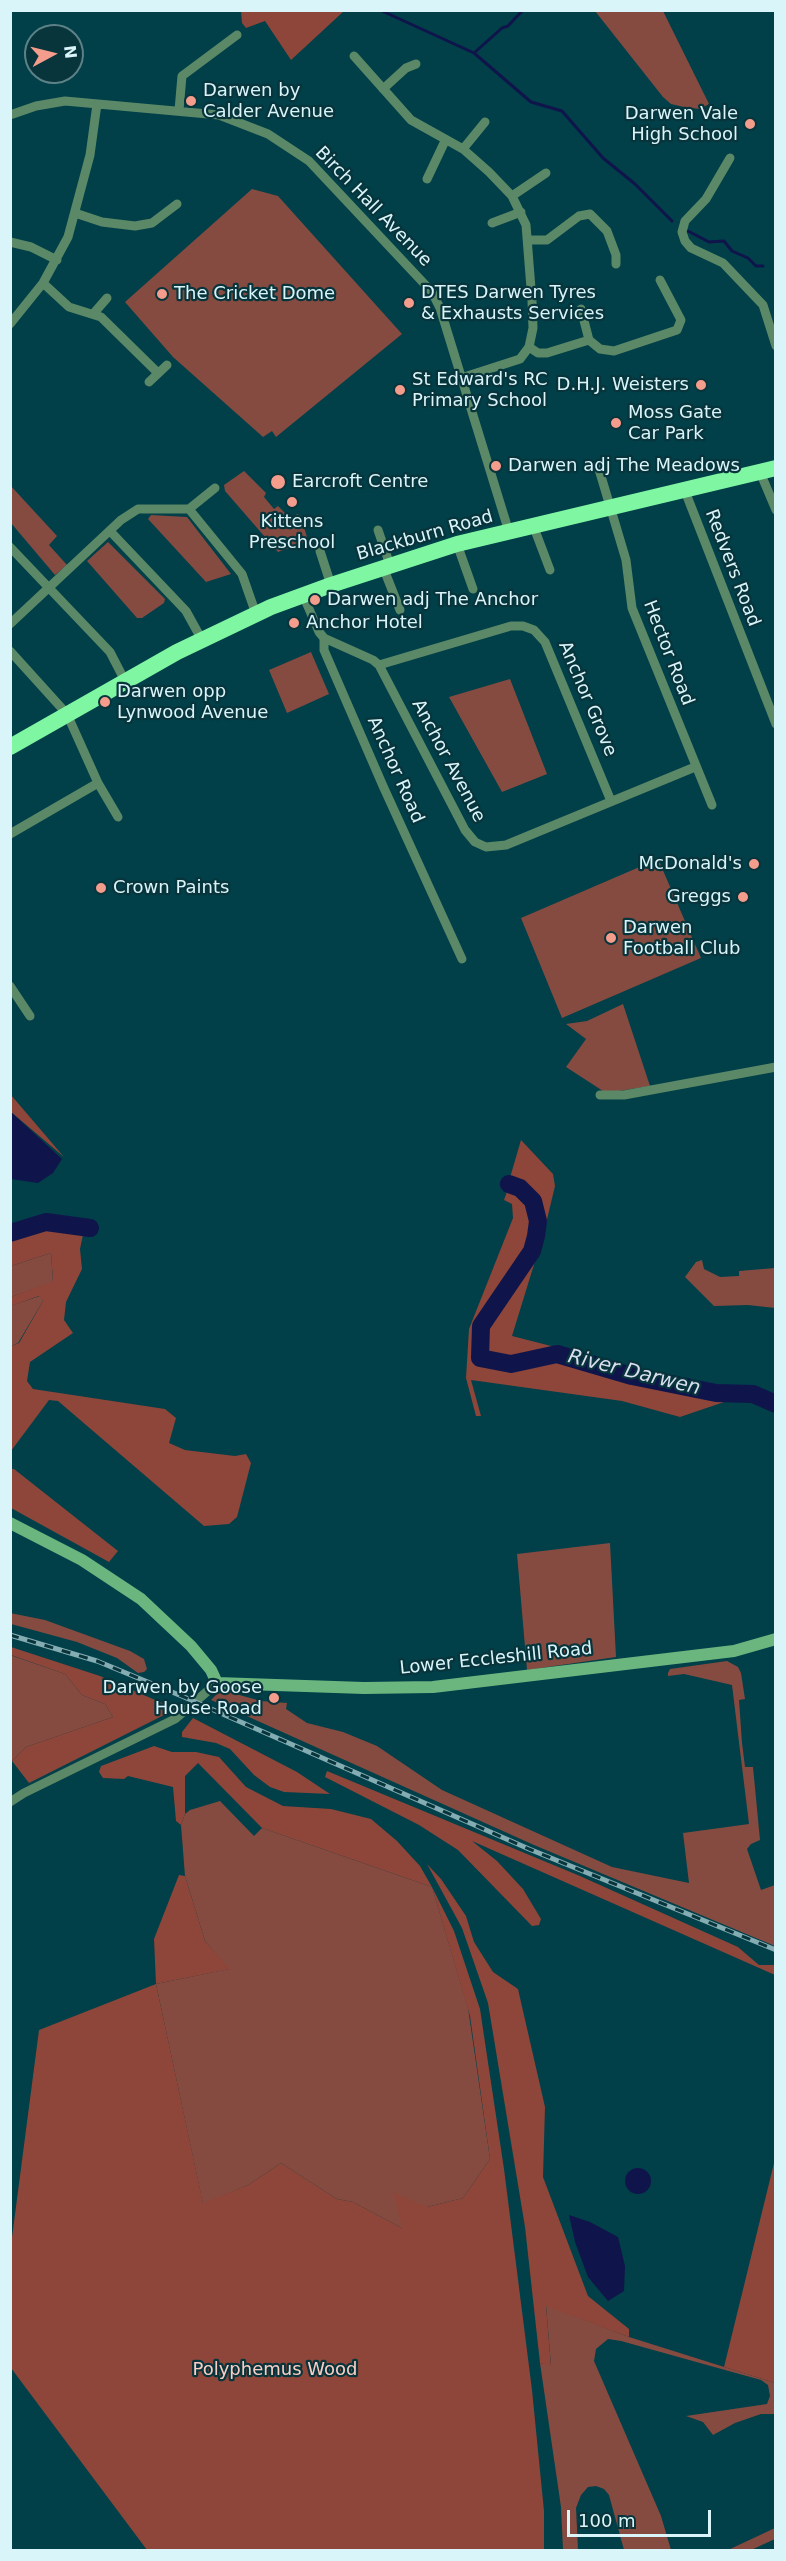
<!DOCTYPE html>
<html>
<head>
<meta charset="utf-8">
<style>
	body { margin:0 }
	#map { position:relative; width:786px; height:2561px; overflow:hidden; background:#013f49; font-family:"DejaVu Sans",sans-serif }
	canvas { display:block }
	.frame { position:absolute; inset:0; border:12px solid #daf5fa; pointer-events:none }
	.north { position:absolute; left:24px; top:24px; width:60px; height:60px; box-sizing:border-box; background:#08343b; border:2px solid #5c8187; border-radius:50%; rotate:83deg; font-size:16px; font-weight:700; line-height:24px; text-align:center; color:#daf5fa }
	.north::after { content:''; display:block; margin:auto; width:21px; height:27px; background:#f49d8c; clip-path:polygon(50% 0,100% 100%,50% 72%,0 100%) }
	.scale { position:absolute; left:567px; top:2510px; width:144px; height:27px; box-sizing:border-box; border:3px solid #daf5fa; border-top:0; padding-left:8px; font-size:18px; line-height:21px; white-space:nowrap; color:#daf5fa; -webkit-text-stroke:4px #08343b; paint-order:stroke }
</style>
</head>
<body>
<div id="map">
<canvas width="786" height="2561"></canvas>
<div class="frame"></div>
<div class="north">N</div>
<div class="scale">100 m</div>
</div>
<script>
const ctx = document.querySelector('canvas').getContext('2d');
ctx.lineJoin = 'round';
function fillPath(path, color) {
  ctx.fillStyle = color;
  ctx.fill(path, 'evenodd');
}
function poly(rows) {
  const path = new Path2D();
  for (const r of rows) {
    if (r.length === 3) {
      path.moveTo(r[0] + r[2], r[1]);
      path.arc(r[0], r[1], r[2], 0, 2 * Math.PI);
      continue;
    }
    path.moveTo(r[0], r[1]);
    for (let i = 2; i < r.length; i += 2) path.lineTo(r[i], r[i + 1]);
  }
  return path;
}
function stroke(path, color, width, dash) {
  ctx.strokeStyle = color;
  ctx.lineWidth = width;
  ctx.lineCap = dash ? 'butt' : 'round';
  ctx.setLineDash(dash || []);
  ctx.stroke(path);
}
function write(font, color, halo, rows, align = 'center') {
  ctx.font = font + ' "DejaVu Sans",sans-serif';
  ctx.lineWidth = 4.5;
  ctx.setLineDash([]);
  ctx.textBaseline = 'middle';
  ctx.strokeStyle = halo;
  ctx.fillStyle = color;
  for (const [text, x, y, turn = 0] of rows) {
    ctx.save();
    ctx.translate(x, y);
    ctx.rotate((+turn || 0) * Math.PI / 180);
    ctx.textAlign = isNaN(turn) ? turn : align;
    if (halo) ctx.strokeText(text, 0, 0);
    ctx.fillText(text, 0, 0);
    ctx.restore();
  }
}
fillPath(poly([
	[595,11,663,11,709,104,700,109,684,107,671,104,663,97],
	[252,189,278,196,402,334,276,437,272,431,263,437,173,357,125,302],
	[244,471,266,493,264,497,274,509,278,506,291,519,297,514,301,516,308,541,278,552,225,491,224,485],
	[10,485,57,536,49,545,67,565,55,575,11,523],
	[151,515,187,517,231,574,206,582,148,519],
	[108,542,165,599,164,603,142,618,137,618,87,561],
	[311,652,329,694,287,713,269,670],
	[510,679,547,774,502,792,449,697],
	[658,859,701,958,562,1018,521,918],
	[623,1004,650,1086,606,1093,566,1067,586,1039,566,1024,587,1021],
	[51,1253,53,1282,11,1297,11,1266],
	[702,1260,704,1269,720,1277,739,1276,739,1271,775,1268,775,1308,748,1305,714,1306,685,1277,696,1262],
	[40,1296,43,1301,18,1343,11,1346,10,1306],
	[610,1543,616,1657,527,1670,517,1554],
	[10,1613,45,1620,130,1651,144,1659,147,1669,144,1672,138,1673,117,1658,77,1642,11,1624],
	[10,1655,65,1674,82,1695,105,1704,113,1717,26,1747,12,1761],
	[727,1661,738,1667,741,1673,745,1699,739,1700,742,1743,745,1767,753,1767,760,1840,751,1844,747,1849,761,1890,775,1885,775,1946,534,1845,211,1700,219,1692,225,1691,261,1701,287,1703,286,1709,307,1723,343,1732,377,1746,442,1790,612,1867,689,1883,683,1833,749,1824,732,1685,684,1674,668,1676,668,1673,670,1669],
	[220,1801,254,1836,262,1828,432,1887,468,2008,490,2159,463,2198,427,2207,402,2228,353,2202,337,2199,281,2163,248,2185,203,2204,156,1984,229,1969,205,1941,185,1876,181,1825,185,1814,190,1810],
	[546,2305,629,2337,775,2383,775,2414,761,2414,735,2423,713,2435,703,2422,686,2416,767,2404,770,2396,768,2385,761,2380,621,2341,608,2339,596,2349,594,2361,661,2516,671,2550,624,2550,609,2495,604,2489,596,2486,588,2487,581,2495,576,2508,578,2550,563,2550,561,2507,540,2363,551,2365],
	[775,2528,775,2539,751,2550,728,2550]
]), '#864b40');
fillPath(poly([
	[241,11,241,10,344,11,291,60,265,21,246,28,242,23],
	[11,1095,64,1157,11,1112],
	[521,1140,553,1174,555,1186,544,1232,512,1336,688,1381,636,1372,557,1351,511,1360,483,1355,484,1328,533,1252,539,1234,540,1220,535,1200,524,1187,509,1181],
	[508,1189,524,1201,531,1211,534,1224,526,1248,477,1326,473,1360,510,1369,558,1359,727,1401,680,1417,622,1401,471,1380,481,1416,476,1416,466,1378,469,1329,513,1218,512,1204,504,1200],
	[45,1227,84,1230,80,1249,82,1269,66,1302,64,1320,73,1333,30,1362,27,1381,33,1389,165,1409,176,1418,169,1443,185,1450,235,1456,246,1454,251,1463,237,1517,229,1524,204,1526,58,1401,49,1400,11,1451,11,1346,19,1343,43,1301,39,1296,11,1306,11,1297,53,1281,51,1253,11,1266,11,1238],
	[11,1469,14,1469,118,1551,109,1562,11,1508],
	[11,1647,100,1676,176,1709,29,1783,12,1761,26,1747,113,1717,105,1704,82,1695,65,1674,11,1655],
	[193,1718,297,1772,330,1794,284,1792,270,1787,254,1775,230,1749,216,1743,182,1737,182,1732],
	[154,1746,172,1752,196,1752,219,1757,246,1787,283,1806,331,1809,371,1819,397,1841,420,1866,432,1887,454,1931,480,2009,504,2169,532,2390,544,2511,544,2550,147,2550,11,2368,11,2245,39,2030,156,1984,154,1939,179,1875,185,1876,205,1941,230,1969,156,1984,203,2203,248,2185,281,2163,337,2199,353,2202,402,2228,393,2192,427,2207,463,2198,490,2159,470,2016,432,1887,262,1828,198,1763,185,1776,185,1814,181,1825,176,1821,173,1787,128,1776,124,1779,103,1778,99,1772,101,1766],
	[327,1771,580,1876,738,1947,759,1965,775,1965,775,1975,472,1841,497,1861,523,1889,541,1919,539,1925,532,1926,458,1850,419,1825,325,1777],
	[427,1864,441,1879,466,1916,474,1942,493,1972,518,1989,545,2107,543,2177,588,2296,629,2329,629,2337,546,2306,551,2366,540,2363,525,2227,488,2003,462,1928],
	[775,2159,776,2383,775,2383,724,2367]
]), '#8d4639');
fillPath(poly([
	[11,1112,62,1159,53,1173,38,1183,11,1179],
	[638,2181,13],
	[569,2215,590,2222,618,2237,625,2266,624,2291,608,2301,588,2277,575,2242]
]), '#0f154b');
stroke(poly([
	[380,10,474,53,531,102,562,111,603,158,635,184,672,221],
	[474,53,502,28,508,26,523,10],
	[688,231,709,242,724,241,732,251,748,258,756,266,763,266]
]), '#0f154b', 3);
stroke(poly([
	[509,1184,520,1188,533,1201,538,1221,536,1236,532,1251,481,1326,480,1358,511,1364,557,1354,632,1376,716,1393,753,1394,776,1404],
	[10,1233,46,1222,90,1228]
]), '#0f154b', 18);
stroke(poly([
	[354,56,411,120,463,149,489,172,512,196,526,225,532,301,533,328,529,347,520,359,461,378],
	[383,89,406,68,416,64],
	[179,110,182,76,237,35],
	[10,115,36,106,65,101,219,115,268,134,309,161,432,292,440,308,509,532],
	[463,149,485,122],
	[730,158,706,199,685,221,682,232,685,241,691,248,723,263,763,305,776,346],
	[427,179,445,141],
	[512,196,546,173],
	[75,213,102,222,135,226,152,223,177,204],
	[492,223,521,212],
	[529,240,547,240,579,216,590,214,607,231,616,255,616,264],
	[10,242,31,247,57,260],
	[43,283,69,307,101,317,158,373],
	[581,309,589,340],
	[94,313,107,298],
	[10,324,43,283,68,237,90,155,97,104],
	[529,347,538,353,547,353,589,340,600,349,614,351,677,330,681,320,660,280],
	[149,382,167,365],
	[598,466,626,560,632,608,712,805],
	[760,472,776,510],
	[685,491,776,724],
	[189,509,242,574,256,614],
	[533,525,550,570],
	[378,530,390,565],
	[110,531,186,611,202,640],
	[457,544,473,589],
	[10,547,110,652,125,681],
	[320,551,331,585],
	[383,567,400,610],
	[303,595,319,632,324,638,324,650,383,786,462,959],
	[10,624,121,520,138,509,189,509,215,488],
	[324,638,373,660,379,665,465,830,475,842,486,847,506,845,695,767],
	[10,651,67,714,98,783,118,817],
	[379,665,511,626,523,626,534,630,545,642,611,801],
	[10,834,98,783],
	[10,986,30,1016],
	[600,1095,624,1095,776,1067],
	[10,1802,24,1793,175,1719,217,1683]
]), '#5b8866', 9);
stroke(poly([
	[10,1523,82,1560,141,1599,191,1646,211,1670,217,1683,364,1688,433,1687,734,1651,776,1639]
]), '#6bb57f', 12);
stroke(poly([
	[10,747,177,652,271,607,331,585,457,544,776,468]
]), '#7ff6a2', 16);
const rail = poly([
	[10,1635,97,1661,184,1697,529,1849,776,1950]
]);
stroke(rail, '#84acb3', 5);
stroke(rail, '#08343b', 3, [9]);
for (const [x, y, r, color] of [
	[191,101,6,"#f49d8c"],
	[750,124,6,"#f49d8c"],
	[162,294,6,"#f49d8c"],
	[409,303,6,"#f49d8c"],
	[701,385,6,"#f49d8c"],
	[400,390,6,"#f49d8c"],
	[616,423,6,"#f49d8c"],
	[496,466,6,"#f49d8c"],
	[278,482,8,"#f49d8c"],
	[292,502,6,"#f49d8c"],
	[315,600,6,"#f49d8c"],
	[294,623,6,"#f49d8c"],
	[105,702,6,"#f49d8c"],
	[754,864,6,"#f49d8c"],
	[101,888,6,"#f49d8c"],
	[743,897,6,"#f49d8c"],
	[611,938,6,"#f49d8c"],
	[274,1698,6,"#f49d8c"]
]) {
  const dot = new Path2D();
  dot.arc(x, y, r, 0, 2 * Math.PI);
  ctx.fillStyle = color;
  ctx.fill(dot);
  stroke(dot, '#08343b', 2);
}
write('18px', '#daf5fa', '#08343b', [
	["Darwen by",203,91],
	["Calder Avenue",203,112],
	["Darwen Vale",738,114,"right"],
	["High School",738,135,"right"],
	["DTES Darwen Tyres",421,293],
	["& Exhausts Services",421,314],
	["The Cricket Dome",174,294],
	["St Edward's RC",412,380],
	["Primary School",412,401],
	["D.H.J. Weisters",689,385,"right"],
	["Moss Gate",628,413],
	["Car Park",628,434],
	["Darwen adj The Meadows",508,466],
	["Earcroft Centre",292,482],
	["Kittens",292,522,"center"],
	["Preschool",292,543,"center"],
	["Darwen adj The Anchor",327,600],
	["Anchor Hotel",306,623],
	["Darwen opp",117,692],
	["Lynwood Avenue",117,713],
	["McDonald's",742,864,"right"],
	["Crown Paints",113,888],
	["Greggs",731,897,"right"],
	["Darwen",623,928],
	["Football Club",623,949],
	["Darwen by Goose",262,1688,"right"],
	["House Road",262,1709,"right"]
], 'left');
write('18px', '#daf5fa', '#08343b', [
	["Birch Hall Avenue",373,207,46],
	["Blackburn Road",425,536,-16],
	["Redvers Road",732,568,69],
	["Hector Road",668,653,69],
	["Anchor Grove",587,699,67],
	["Anchor Avenue",448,761,62],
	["Anchor Road",395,770,66],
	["Lower Eccleshill Road",496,1659,-6]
]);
write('18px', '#fbcec5', '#08343b', [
	["Polyphemus Wood",275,2370]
]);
write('italic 20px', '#d9dff1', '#08343b', [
	["River Darwen",634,1373,14]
]);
</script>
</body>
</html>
